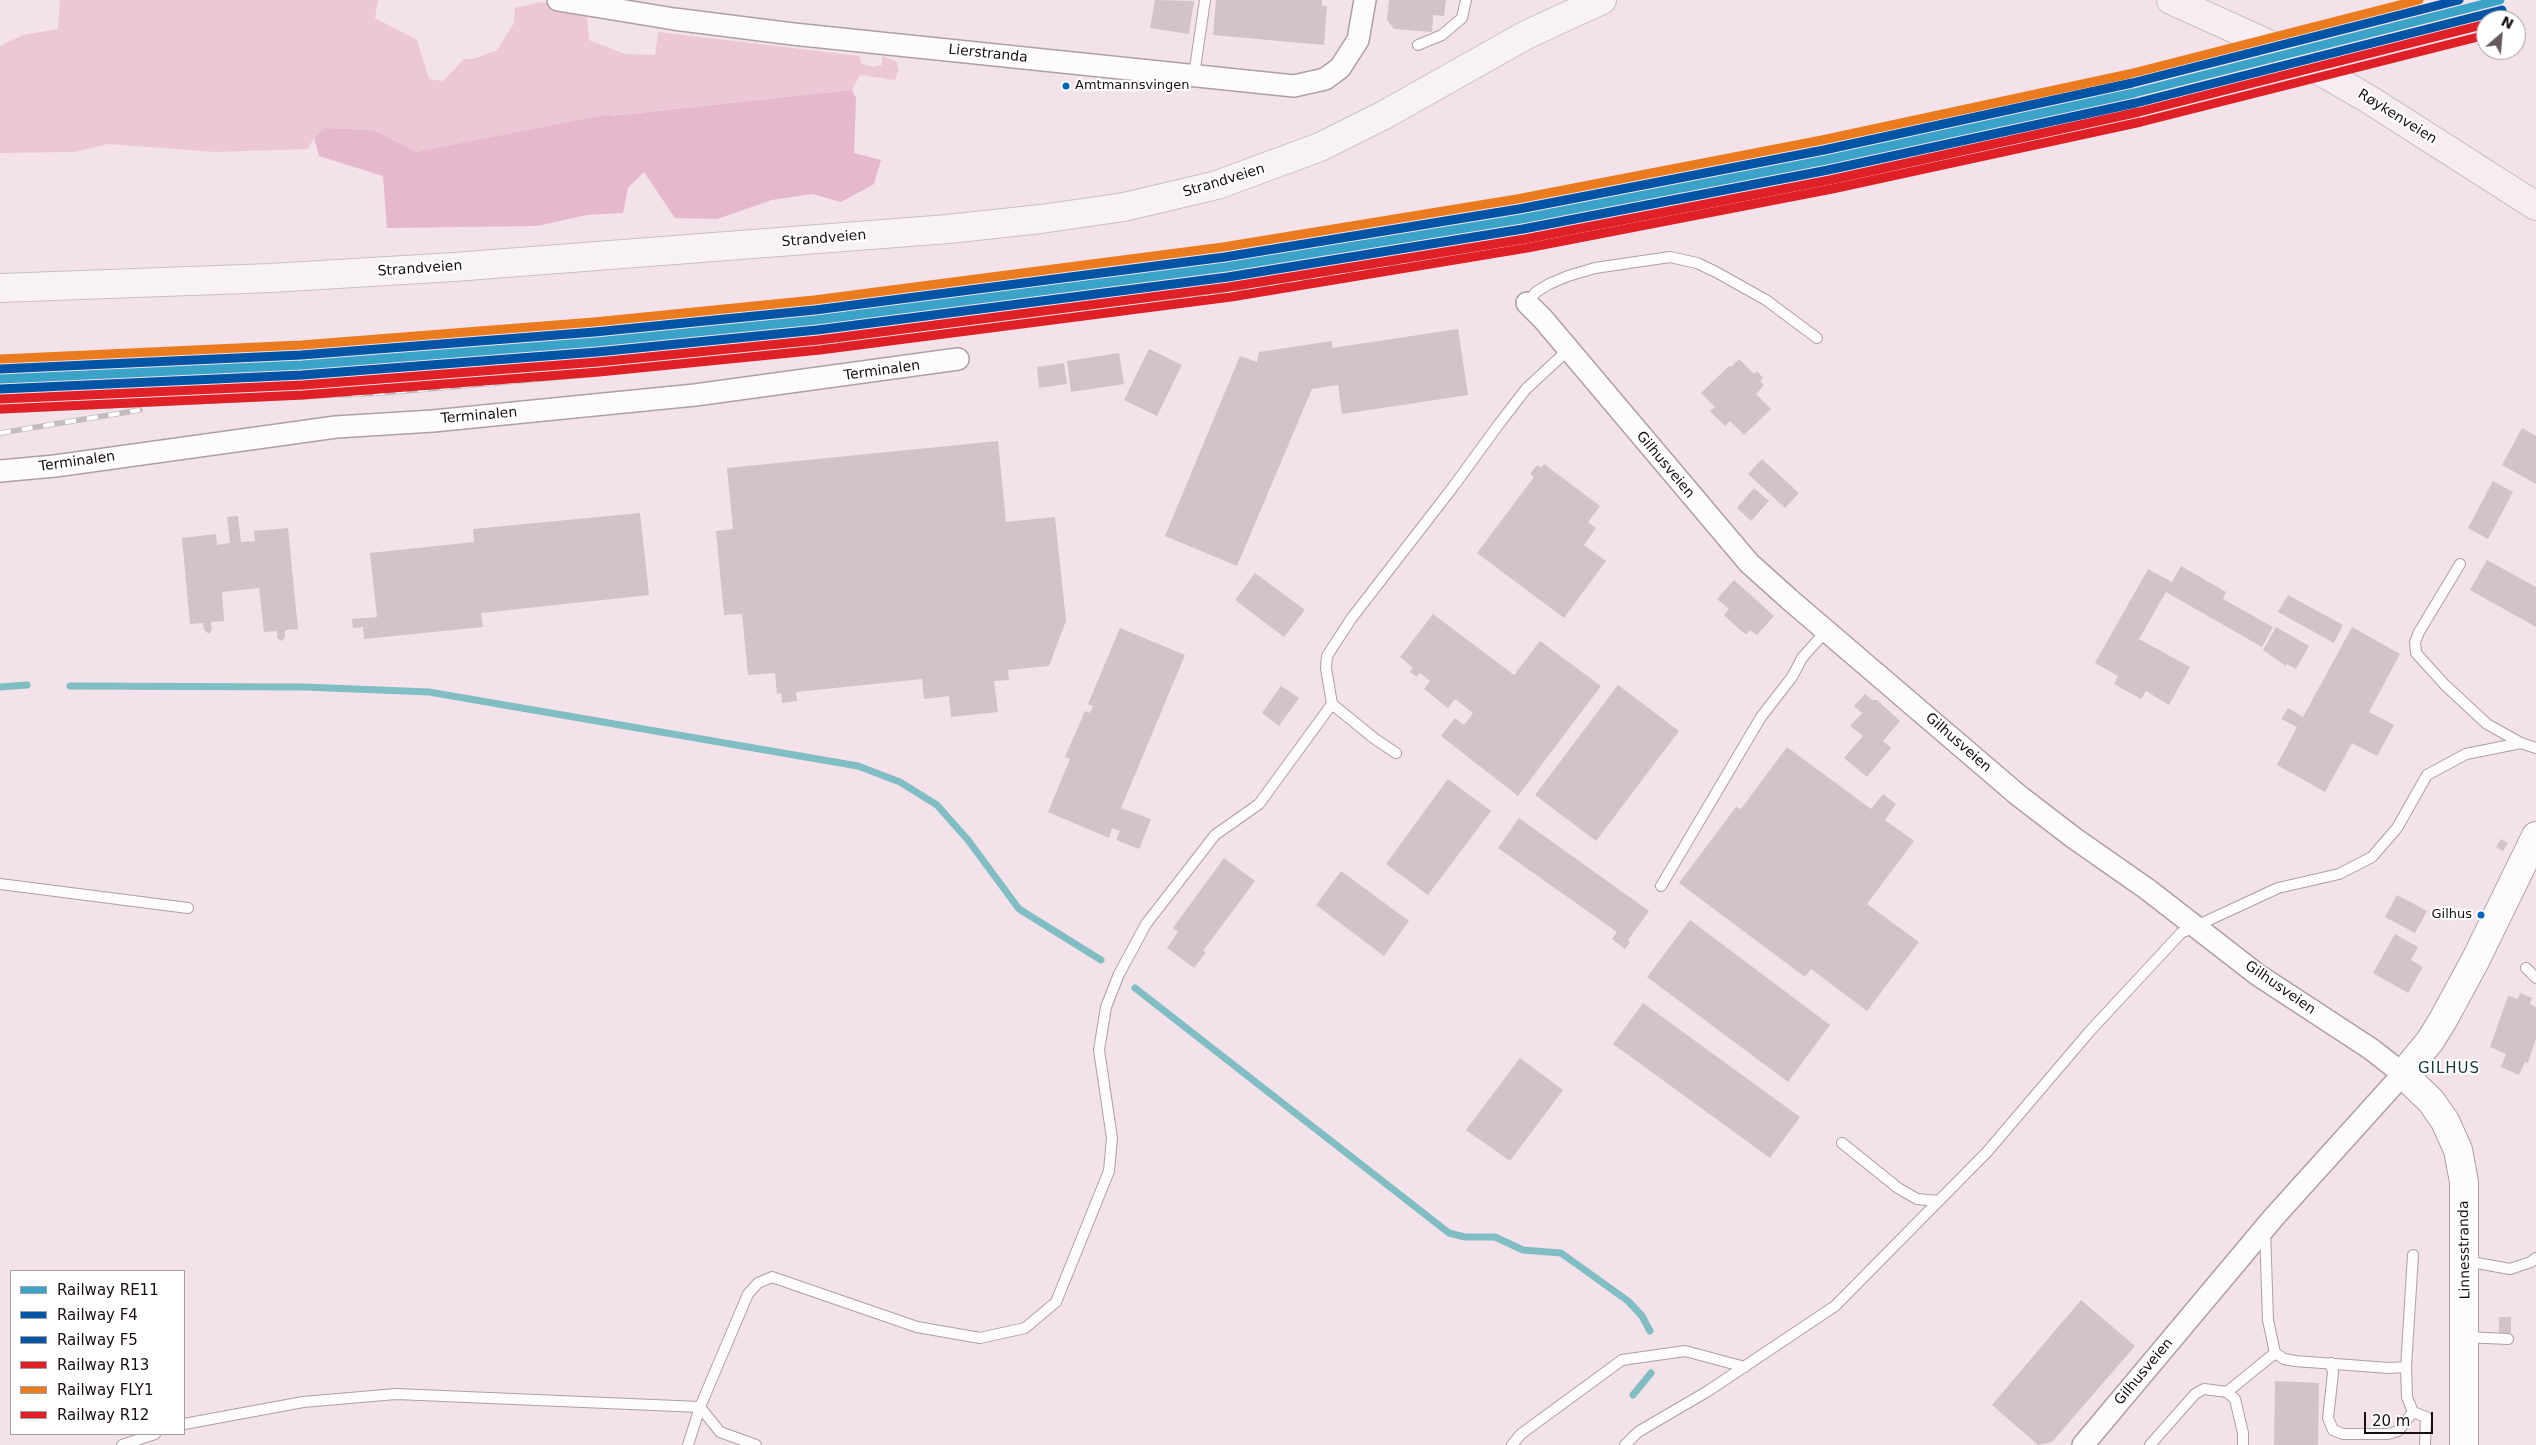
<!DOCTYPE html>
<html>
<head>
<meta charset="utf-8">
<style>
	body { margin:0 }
	#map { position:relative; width:2536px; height:1445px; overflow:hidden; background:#f3e2e9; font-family:"DejaVu Sans",sans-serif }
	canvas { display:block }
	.legend { position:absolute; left:10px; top:1270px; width:175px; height:165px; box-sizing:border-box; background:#fff; border:1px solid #a39fa1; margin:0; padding:6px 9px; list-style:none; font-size:15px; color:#190f13 }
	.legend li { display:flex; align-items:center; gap:10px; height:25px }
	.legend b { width:25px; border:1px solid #a39fa1 }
	.north { position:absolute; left:2476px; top:10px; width:50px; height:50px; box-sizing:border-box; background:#fff; border:1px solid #a39fa1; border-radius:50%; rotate:27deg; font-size:14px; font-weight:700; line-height:20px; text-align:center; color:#190f13 }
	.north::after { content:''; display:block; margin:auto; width:18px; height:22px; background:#65595e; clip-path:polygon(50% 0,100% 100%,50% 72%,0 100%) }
	.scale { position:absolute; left:2364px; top:1412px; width:69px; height:22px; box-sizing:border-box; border:2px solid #190f13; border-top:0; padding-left:6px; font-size:15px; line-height:18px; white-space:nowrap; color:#190f13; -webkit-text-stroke:4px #fff; paint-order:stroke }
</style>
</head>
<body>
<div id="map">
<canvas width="2536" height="1445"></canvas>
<ul class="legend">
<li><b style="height:6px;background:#3ba3c8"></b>Railway RE11</li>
<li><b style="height:6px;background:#0054a6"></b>Railway F4</li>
<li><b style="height:6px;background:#0054a6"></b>Railway F5</li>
<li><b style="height:6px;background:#df2027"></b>Railway R13</li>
<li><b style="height:6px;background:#ea7c1f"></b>Railway FLY1</li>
<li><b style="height:6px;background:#df2027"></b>Railway R12</li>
</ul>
<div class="north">N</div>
<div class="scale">20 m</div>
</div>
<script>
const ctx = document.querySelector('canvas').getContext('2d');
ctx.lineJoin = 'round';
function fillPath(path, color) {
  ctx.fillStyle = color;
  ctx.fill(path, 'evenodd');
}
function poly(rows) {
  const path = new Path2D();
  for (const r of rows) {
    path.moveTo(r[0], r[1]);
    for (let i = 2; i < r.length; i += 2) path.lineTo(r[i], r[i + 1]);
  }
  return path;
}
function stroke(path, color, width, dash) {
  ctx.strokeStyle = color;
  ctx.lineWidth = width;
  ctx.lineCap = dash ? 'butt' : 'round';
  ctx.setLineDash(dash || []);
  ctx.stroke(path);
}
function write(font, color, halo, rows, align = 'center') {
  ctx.font = font + ' "DejaVu Sans",sans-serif';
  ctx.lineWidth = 4.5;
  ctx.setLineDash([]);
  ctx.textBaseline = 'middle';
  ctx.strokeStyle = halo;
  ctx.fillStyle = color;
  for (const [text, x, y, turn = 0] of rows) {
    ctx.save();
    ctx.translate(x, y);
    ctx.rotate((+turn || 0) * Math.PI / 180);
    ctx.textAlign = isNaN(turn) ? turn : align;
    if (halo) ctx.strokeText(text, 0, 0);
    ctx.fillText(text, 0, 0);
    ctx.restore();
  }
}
fillPath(poly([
	[60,0,378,0,375,18,417,40,429,79,443,81,464,59,473,59,497,50,514,23,515,8,541,2,572,8,587,17,589,40,625,54,655,55,658,32,860,56,861,63,872,67,882,65,882,56,896,61,899,69,895,80,860,75,852,90,609,116,416,152,374,130,325,128,314,138,308,149,215,152,108,144,74,152,0,153,0,46,23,35,58,29]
]), '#ecc8d7');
fillPath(poly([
	[852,90,856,98,854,153,881,160,874,184,841,202,812,194,772,200,717,219,675,218,644,172,628,188,623,213,587,215,537,226,387,228,383,176,319,156,314,138,325,128,374,130,416,152,611,114,610,116]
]), '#e5b8cc');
stroke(poly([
	[70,686,305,687,429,692,858,766,900,782,937,805,968,840,1019,909,1101,960],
	[0,687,27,685],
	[1135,988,1449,1233,1465,1237,1495,1237,1523,1250,1561,1253,1628,1301,1642,1316,1650,1331],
	[1633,1395,1651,1373]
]), '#80bec4', 7);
fillPath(poly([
	[1155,0,1194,1,1189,34,1150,28],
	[1216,0,1322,0,1322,6,1327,6,1324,45,1213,35],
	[1389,0,1446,0,1444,16,1433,15,1432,32,1394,29,1387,20],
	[1458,329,1468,395,1342,414,1338,385,1312,389,1237,566,1165,536,1240,356,1257,362,1259,352,1332,341,1332,348],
	[1149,349,1182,365,1157,416,1124,400],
	[1119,353,1124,384,1071,392,1067,361],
	[1739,359,1754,374,1757,371,1763,378,1760,381,1764,385,1756,394,1771,409,1744,435,1730,421,1725,426,1710,411,1715,407,1701,393,1729,366,1731,367],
	[1064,363,1067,384,1039,388,1037,367],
	[2522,428,2536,436,2536,484,2502,465],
	[998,441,1006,522,1055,517,1066,621,1049,666,1008,670,1009,680,994,681,998,712,951,717,949,696,924,699,922,679,796,692,797,701,782,703,781,693,777,694,775,673,748,675,742,614,724,615,716,531,733,529,727,468],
	[1762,459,1799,493,1785,508,1748,474],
	[1544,464,1600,506,1588,522,1596,528,1584,545,1606,561,1564,618,1477,553,1534,477,1530,474,1537,465,1541,468],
	[2493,481,2513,492,2488,539,2468,528],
	[1754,488,1769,501,1751,521,1737,508],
	[640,513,649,595,481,613,483,627,364,639,363,627,353,628,352,619,377,617,370,553,474,542,473,529],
	[238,516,241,542,255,541,254,531,288,528,298,629,285,630,285,637,282,641,277,638,277,631,264,632,259,588,222,592,224,621,211,622,212,629,209,634,204,630,203,623,190,624,182,538,216,534,217,545,230,543,227,517],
	[2487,560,2536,587,2536,627,2470,590],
	[2181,566,2226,592,2223,599,2273,627,2262,647,2166,592,2139,639,2190,667,2169,705,2146,691,2141,699,2114,684,2118,676,2095,663,2148,569,2172,582],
	[1255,573,1305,610,1284,637,1235,600],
	[1734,580,1774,616,1757,635,1750,630,1747,634,1742,632,1724,615,1729,609,1717,599],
	[2288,595,2343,625,2334,643,2278,612],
	[1433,614,1514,675,1540,641,1601,686,1518,796,1441,736,1455,718,1464,725,1473,713,1455,699,1448,708,1424,689,1430,681,1420,673,1417,677,1410,672,1413,668,1400,657],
	[2276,627,2309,646,2296,669,2287,664,2286,666,2263,650],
	[2352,627,2400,654,2369,712,2394,725,2377,756,2352,743,2325,792,2277,765,2297,727,2281,719,2288,708,2303,717],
	[1120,628,1185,655,1121,808,1151,819,1139,849,1116,840,1120,831,1112,828,1109,838,1048,812,1070,759,1065,757,1085,711,1090,713,1093,706,1088,704],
	[1618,685,1679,731,1596,841,1535,795],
	[1281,686,1299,698,1279,726,1262,713],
	[1865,694,1872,700,1877,700,1900,721,1883,741,1891,748,1867,777,1844,758,1863,736,1850,726,1862,713,1854,706],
	[1787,747,1871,809,1883,794,1896,804,1885,820,1914,841,1867,904,1919,942,1867,1011,1811,969,1805,977,1679,883,1736,807,1741,809],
	[1448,779,1491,811,1428,895,1386,864],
	[1519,818,1649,911,1628,940,1630,942,1625,949,1612,939,1617,932,1498,848],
	[2501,839,2508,843,2503,851,2496,847],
	[1224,858,1255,881,1203,951,1206,952,1194,968,1167,948,1178,932,1173,928],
	[1341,871,1409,921,1384,956,1316,905],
	[2397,895,2427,911,2415,933,2385,917],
	[1690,920,1830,1025,1788,1082,1647,977],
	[2395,934,2418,947,2411,960,2423,967,2408,993,2373,973],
	[2520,993,2532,998,2530,1004,2536,1007,2536,1038,2528,1063,2525,1062,2519,1075,2501,1067,2506,1054,2490,1047,2508,996,2518,999],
	[1643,1003,1800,1117,1770,1158,1613,1044],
	[1520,1058,1563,1090,1510,1161,1466,1130],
	[2081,1300,2135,1346,2052,1442,2038,1445,1992,1405],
	[2499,1317,2511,1317,2511,1333,2499,1333],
	[2275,1381,2319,1383,2318,1445,2274,1445]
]), '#d0c3c9');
const lane = poly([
	[1418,45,1442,35,1462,18,1466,0],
	[1194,75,1205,0],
	[1527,303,1536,292,1549,284,1568,276,1595,268,1670,257,1697,263,1716,272,1766,300,1817,338],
	[2460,564,2419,632,2415,642,2416,653,2445,685,2487,724,2521,743,2536,748],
	[1396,753,1375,739,1332,704,1326,668,1327,656,1351,619,1453,487,1499,424,1526,389,1568,350],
	[0,884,188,908],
	[1661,886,1761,717,1792,677,1802,658,1826,631],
	[2526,968,2536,978],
	[1842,1143,1898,1188,1917,1199,1939,1201],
	[2265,1229,2268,1320,2275,1353,2284,1359,2295,1361,2389,1368,2406,1367],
	[2413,1255,2406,1367,2407,1397,2413,1412,2426,1417,2425,1445],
	[2466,1261,2510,1269,2531,1262,2536,1258],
	[2465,1337,2508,1339],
	[2331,1363,2333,1373,2328,1418,2333,1430,2343,1434,2388,1434,2398,1431,2413,1412],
	[2227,1392,2275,1353],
	[184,1424,303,1402,396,1394,700,1407,720,1432,756,1445],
	[122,1445,155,1434],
	[688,1445,700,1407,748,1294,758,1283,772,1277,917,1327,980,1338,1025,1328,1056,1302,1109,1171,1112,1138,1099,1050,1106,1007,1119,974,1146,924,1215,835,1259,804,1332,704],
	[1512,1445,1521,1434,1622,1360,1685,1351,1745,1367],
	[1625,1445,1638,1432,1708,1391,1835,1306,1987,1152,2090,1031,2181,933,2278,888,2339,874,2372,857,2397,828,2427,775,2466,754,2521,743],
	[2150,1445,2195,1394,2204,1389,2227,1392,2235,1399,2243,1433,2243,1445]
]);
const street = poly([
	[558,0,674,19,793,34,1294,86,1325,79,1340,68,1358,40,1365,0],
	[1527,303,1543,319,1749,563,1789,599,2018,795,2074,838,2147,889,2258,975,2371,1049,2403,1074,2274,1217,2083,1445],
	[0,471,55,466,336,427,433,421,695,395,958,359]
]);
const secondary = poly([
	[2464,1445,2464,1182,2458,1150,2445,1121,2431,1101,2403,1074,2430,1041,2443,1020,2475,961,2536,836]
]);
const primary = poly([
	[0,288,271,278,454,267,948,229,1041,219,1124,207,1217,185,1320,147,1384,115,1526,35,1602,0]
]);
const highway = poly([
	[2171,0,2264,42,2327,75,2370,100,2536,206]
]);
stroke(lane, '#ada0a5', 12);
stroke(street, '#ada0a5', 24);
stroke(secondary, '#ada0a5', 30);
stroke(primary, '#c8c0c3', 30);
stroke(highway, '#c8c0c3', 30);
stroke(lane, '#fdfbfc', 10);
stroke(street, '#fdfbfc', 21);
stroke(secondary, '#fdfbfc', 28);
stroke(primary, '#f8f2f5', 28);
stroke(highway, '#f6ecf1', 28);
const rail = poly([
	[0,411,382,393,587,375,1051,320,1248,291,1408,264],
	[0,433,140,410]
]);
stroke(rail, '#c1bdbe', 5.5);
stroke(rail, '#fff', 4, [11]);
stroke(poly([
	[0,379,302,365,596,342,816,320,1226,267,1521,219,1826,160,2134,93,2500,0]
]), '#3ba3c8', 9);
stroke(poly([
	[0,389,302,375,597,352,817,330,1228,277,1523,229,1828,170,2136,103,2502,10]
]), '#0054a6', 9);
stroke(poly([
	[0,369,301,355,595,332,815,310,1225,257,1519,209,1824,150,2132,83,2459,0]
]), '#0054a6', 9);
stroke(poly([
	[1,399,303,385,598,362,819,340,1229,287,1525,239,1830,180,2139,112,2486,24]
]), '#df2027', 9);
stroke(poly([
	[0,359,301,345,594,322,814,300,1223,247,1517,199,1822,140,2129,74,2419,0]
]), '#ea7c1f', 9);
stroke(poly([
	[1,409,303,395,599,372,820,350,1231,297,1527,248,1832,189,2141,122,2486,35]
]), '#df2027', 9);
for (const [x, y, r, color] of [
	[1066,86,4.5,"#0065bd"],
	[2481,915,4.5,"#0065bd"]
]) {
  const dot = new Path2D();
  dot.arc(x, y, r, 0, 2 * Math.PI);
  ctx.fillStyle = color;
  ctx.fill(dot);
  stroke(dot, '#fff', 2);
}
write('13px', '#190f13', '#fff', [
	["Amtmannsvingen",1075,86],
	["Gilhus",2472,915,"right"]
], 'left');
write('14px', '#190f13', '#fff', [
	["Lierstranda",988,54,6],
	["Røykenveien",2397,117,32],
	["Strandveien",1224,181,-17],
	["Strandveien",824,239,-5],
	["Strandveien",420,269,-4],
	["Terminalen",882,371,-8],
	["Terminalen",479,416,-5],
	["Terminalen",77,462,-8],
	["Gilhusveien",1665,465,50],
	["Gilhusveien",1958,743,41],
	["Gilhusveien",2280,988,35],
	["Linnesstranda",2465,1250,-91],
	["Gilhusveien",2144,1372,-50]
]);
ctx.letterSpacing = '1px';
write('15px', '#16393b', '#fff', [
	["GILHUS",2449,1069]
]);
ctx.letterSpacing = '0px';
</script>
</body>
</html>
